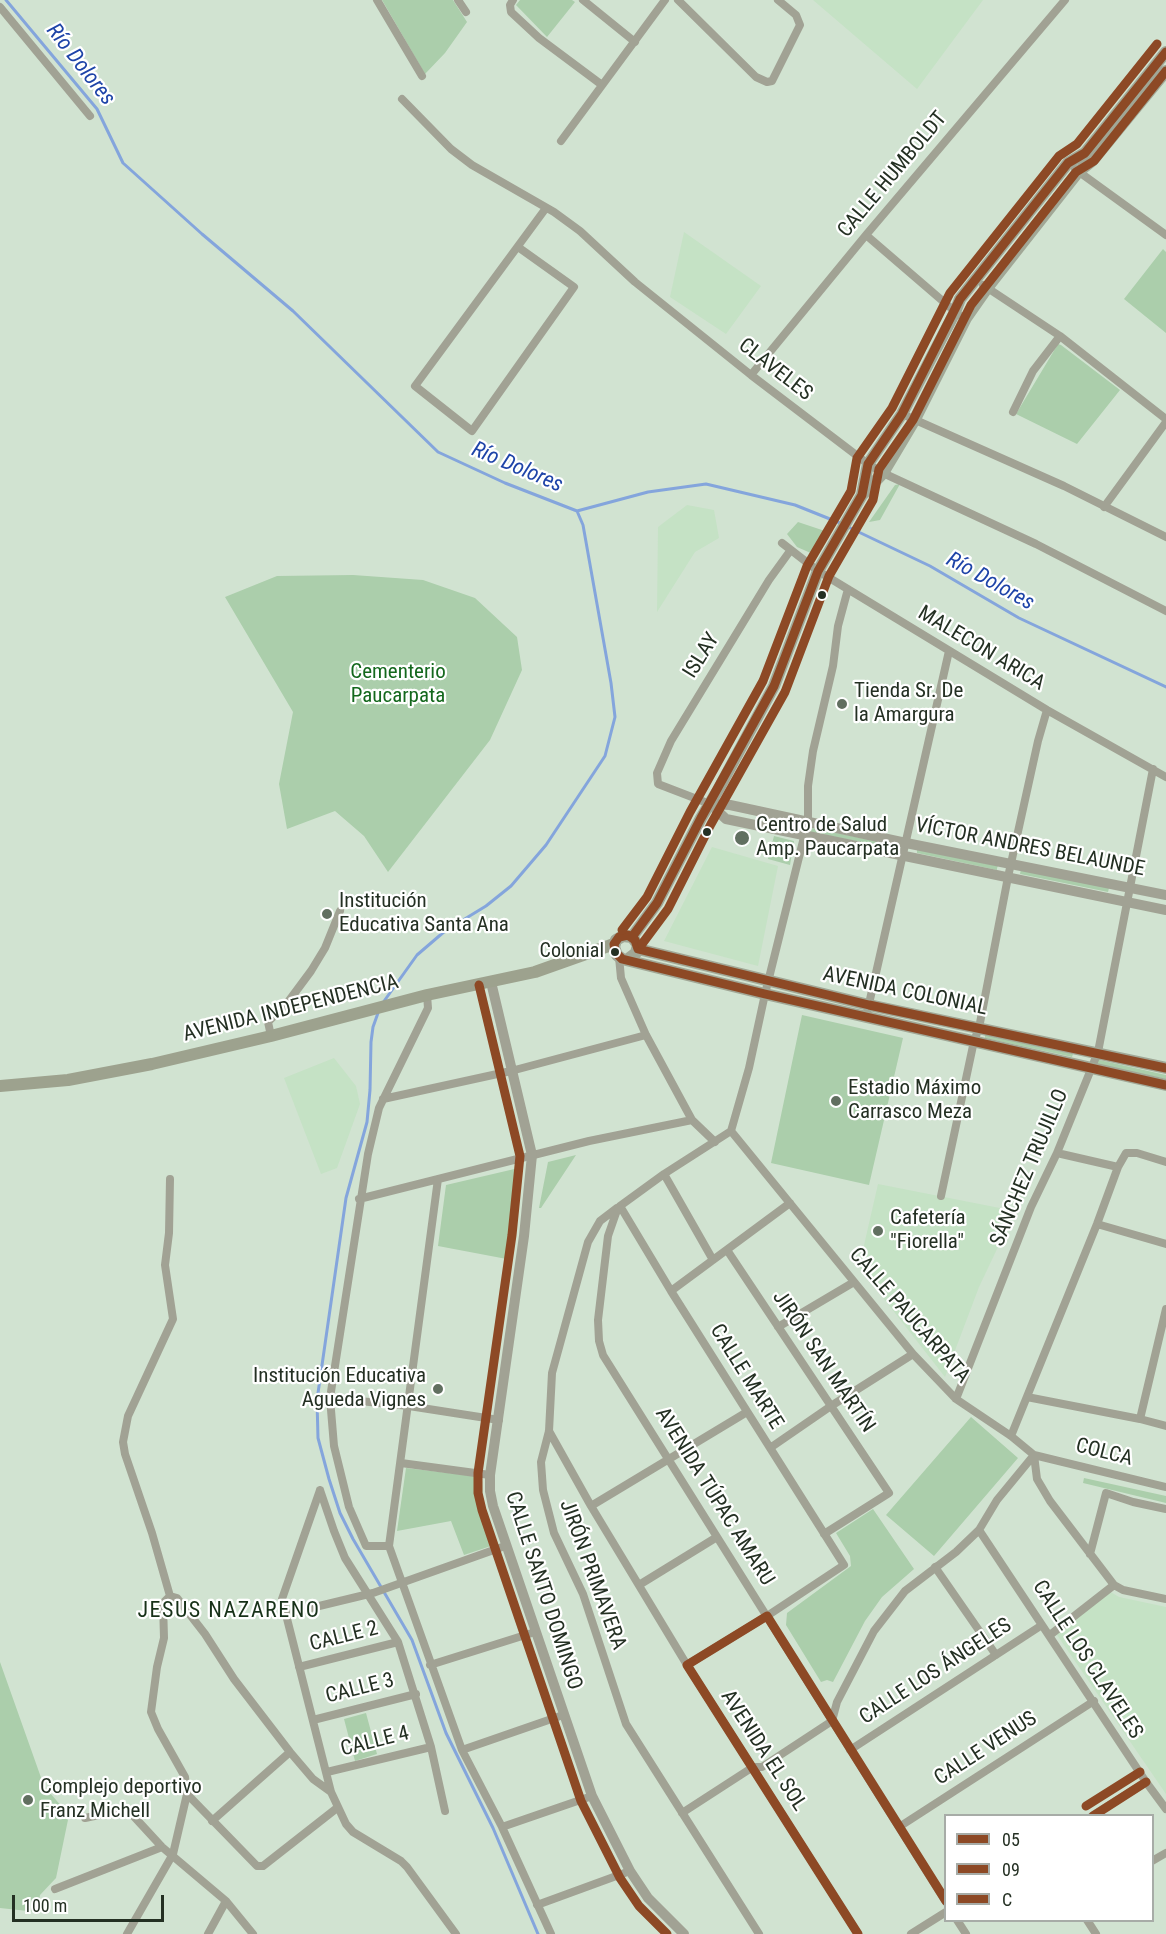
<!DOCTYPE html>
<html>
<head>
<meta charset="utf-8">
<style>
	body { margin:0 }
	#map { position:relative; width:1166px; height:1934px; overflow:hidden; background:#d1e3d1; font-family:"Roboto Condensed",sans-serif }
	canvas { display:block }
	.legend { position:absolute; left:944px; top:1814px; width:210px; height:108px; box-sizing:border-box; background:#fff; border:2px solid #a7aca7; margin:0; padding:8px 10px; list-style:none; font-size:18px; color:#243023 }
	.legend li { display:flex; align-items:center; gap:12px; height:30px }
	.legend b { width:30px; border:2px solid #a7aca7 }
	.scale { position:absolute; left:12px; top:1895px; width:152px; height:27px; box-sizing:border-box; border:3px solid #243023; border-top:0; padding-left:8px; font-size:18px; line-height:21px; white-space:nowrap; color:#243023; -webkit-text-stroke:4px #fff; paint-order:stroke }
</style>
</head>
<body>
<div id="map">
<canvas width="1166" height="1934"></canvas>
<ul class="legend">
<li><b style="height:8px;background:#8d4925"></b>05</li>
<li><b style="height:8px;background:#8d4925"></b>09</li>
<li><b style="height:8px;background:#8d4925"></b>C</li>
</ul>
<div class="scale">100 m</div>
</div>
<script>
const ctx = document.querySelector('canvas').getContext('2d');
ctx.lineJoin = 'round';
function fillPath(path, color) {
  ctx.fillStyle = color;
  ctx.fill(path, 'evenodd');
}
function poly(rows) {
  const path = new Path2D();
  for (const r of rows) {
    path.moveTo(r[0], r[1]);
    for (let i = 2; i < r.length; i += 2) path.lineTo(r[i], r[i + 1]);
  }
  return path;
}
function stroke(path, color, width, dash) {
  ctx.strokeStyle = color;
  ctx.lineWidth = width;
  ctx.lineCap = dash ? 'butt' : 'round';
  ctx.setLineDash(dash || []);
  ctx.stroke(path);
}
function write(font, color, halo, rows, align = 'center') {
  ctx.font = font + ' "Roboto Condensed",sans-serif';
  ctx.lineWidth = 4.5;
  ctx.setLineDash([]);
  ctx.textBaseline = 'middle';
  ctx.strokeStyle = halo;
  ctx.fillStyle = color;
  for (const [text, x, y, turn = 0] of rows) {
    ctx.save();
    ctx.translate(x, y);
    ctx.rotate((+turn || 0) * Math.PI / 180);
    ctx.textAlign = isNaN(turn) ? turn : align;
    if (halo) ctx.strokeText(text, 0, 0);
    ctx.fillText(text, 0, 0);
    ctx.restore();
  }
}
fillPath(poly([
	[813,0,983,0,917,89],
	[684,232,761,286,726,334,670,297],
	[687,505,714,510,719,538,695,552,657,612,658,527],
	[712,847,778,866,758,966,664,941],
	[334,1058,356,1086,360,1104,337,1168,321,1174,284,1078],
	[878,1184,1015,1211,979,1287,945,1377,859,1267],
	[1109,1591,1119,1597,1166,1607,1166,1794,1055,1632]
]), '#c5e2c5');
fillPath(poly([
	[382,0,453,0,467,22,445,53,425,74],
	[520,0,572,0,575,2,547,37,516,5],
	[1163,249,1166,252,1166,333,1124,299],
	[1058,344,1061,345,1120,390,1077,444,1016,414],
	[900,484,880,520,869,522,895,485],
	[798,522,831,533,821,538,813,554,797,547,787,534],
	[353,575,423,580,475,598,517,637,522,670,490,740,388,872,364,836,335,811,287,829,279,784,293,712,225,597,277,576],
	[812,828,890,844,890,848,811,832],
	[774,836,794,841,790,865,768,859],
	[917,849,998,866,997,868,997,870,917,853],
	[1021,869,1109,888,1108,892,1020,874],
	[802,1015,903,1038,869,1185,771,1163],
	[985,1035,1073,1054,1072,1057,985,1038],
	[1095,1059,1166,1075,1166,1079,1094,1064],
	[576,1155,541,1208,539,1208,548,1162],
	[523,1167,512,1260,438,1246,446,1185],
	[971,1417,1018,1458,934,1556,886,1515],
	[406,1468,482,1477,483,1507,497,1544,464,1555,451,1521,397,1531],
	[1084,1478,1166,1496,1166,1503,1083,1483],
	[873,1509,914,1569,882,1597,865,1621,833,1682,827,1680,821,1682,786,1625,787,1613,851,1566,850,1556,836,1533],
	[0,1662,44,1786,69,1815,56,1878,40,1895,37,1912,0,1908],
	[366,1713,377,1754,355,1761,344,1719]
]), '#abceab');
stroke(poly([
	[6,0,97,109,123,163,202,234,293,311,438,452,505,483,577,511,648,492,706,484,795,505,840,523],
	[846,526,930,566,1019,618,1166,687],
	[382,1004,417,955,445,931,486,906,511,886,546,845,605,756,615,717,611,683,583,525,577,511],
	[378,1013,373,1027,371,1042,370,1090,367,1122,346,1198,317,1400,318,1438,329,1479,340,1513,353,1539,412,1640,446,1733,493,1828,538,1934]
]), '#84a5dc', 3);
stroke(poly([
	[377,0,422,76],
	[458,0,466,12],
	[513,0,510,5,511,12,539,38,602,85],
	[583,0,635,42],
	[678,0,756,77,767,82,772,81,800,25,796,15,778,0],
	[0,7,90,116],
	[402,99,451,149,472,165,554,212,580,231,635,282,751,375,868,464,883,473,1036,544,1166,611],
	[561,141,665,0],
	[1075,169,1166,235],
	[866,235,959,315],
	[518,247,574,287,472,431,415,386,546,208],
	[983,285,1060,336,1166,419],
	[751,375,866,235,1065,0],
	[1013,412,1033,371,1060,336],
	[902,414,1064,486,1166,537],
	[1104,507,1166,422],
	[782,543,818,571,1047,710,1166,777],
	[710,804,658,784,657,773,671,741,769,580,790,551],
	[619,957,621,978,646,1035,692,1120,715,1142],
	[866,1017,949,651],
	[271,1036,268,1022,288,1002,311,971,325,948,340,911],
	[383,1099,511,1071,646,1035],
	[731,1131,664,1174,620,1206,616,1213,608,1236,598,1320,599,1341,603,1355,946,1902],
	[731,1131,913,1354,956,1399,1011,1436,1034,1455,1037,1479,1050,1501,1114,1585,1123,1590,1166,1599],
	[731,1131,749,1068,765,994,808,821,808,786,813,751,833,666,838,626,848,589],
	[1057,1153,1118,1167],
	[664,1174,713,1260],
	[438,1179,389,1546,462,1750,502,1827,551,1934],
	[941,1196,974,1041,979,1028,1008,877,1038,741,1047,710],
	[359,1199,589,1141,692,1120],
	[620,1206,671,1291,844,1565,767,1616,687,1665],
	[617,1208,600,1221,588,1242,552,1373,549,1431,541,1462,543,1490,554,1533,583,1594,626,1724,759,1934],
	[1097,1224,1166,1244],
	[727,1250,889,1493,824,1534],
	[671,1291,790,1203],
	[778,1327,854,1282],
	[1027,1397,1140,1419,1166,1426],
	[330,1398,409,1406,499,1420],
	[956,1399,1031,1207,1057,1153,1098,1052,1153,769],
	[1140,1419,1166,1309],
	[549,1431,591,1506,687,1665,858,1934],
	[1011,1436,1097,1224,1118,1167,1126,1153,1137,1153,1166,1162],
	[770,1448,831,1406,913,1354],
	[401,1463,490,1475],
	[320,1490,282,1599,331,1792,346,1824,353,1832,401,1861,407,1867,456,1934],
	[320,1490,334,1531,345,1558,398,1642,431,1747,445,1811],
	[591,1506,747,1412],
	[979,1530,1146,1782,1166,1809],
	[389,1546,366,1546,349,1507,334,1446,330,1398,368,1154,379,1108,428,1008,427,995],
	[1090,1554,1106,1493,1133,1502,1166,1509],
	[935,1567,996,1655],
	[639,1585,717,1537],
	[170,1596,152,1533,125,1454,123,1442,128,1416,173,1319,165,1265,169,1233,170,1179],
	[170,1596,177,1598,205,1634,234,1679,290,1752,313,1779,331,1792],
	[286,1614,373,1593,505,1546],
	[1050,1635,1114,1585],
	[430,1665,535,1632],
	[299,1667,398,1642],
	[313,1720,416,1694],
	[462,1750,563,1715],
	[850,1750,1042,1625],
	[327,1772,431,1747],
	[187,1794,257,1866,263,1866,337,1808],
	[682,1813,753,1767,762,1767,832,1721,837,1702,874,1631,905,1591,956,1552,979,1530,997,1500,1034,1455,1166,1487],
	[1092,1816,1146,1782],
	[85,1818,127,1809,162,1847,226,1901,253,1934],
	[212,1821,290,1752],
	[502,1827,592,1796],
	[899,1827,1094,1701],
	[1152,1861,1166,1853],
	[55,1889,162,1847],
	[537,1905,630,1871],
	[957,1920,966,1934],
	[1087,1920,1096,1934],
	[127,1934,173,1854,187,1794,185,1777,158,1729,151,1712,157,1667,164,1638,163,1603,170,1596],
	[208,1934,226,1901],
	[911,1934,946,1912]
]), '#a1a294', 8);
stroke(poly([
	[710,804,726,819,1166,910],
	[710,804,730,805,906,843,1166,895],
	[491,982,532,1155,524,1236,490,1475,490,1491,493,1506,592,1796,630,1871,648,1898,684,1934]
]), '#a1a294', 10);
stroke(poly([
	[0,1086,68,1080,152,1064,271,1036,427,995,535,972,614,944]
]), '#9da28e', 12);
stroke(poly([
	[863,494,883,473,914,421,966,318,987,288,1078,172,1093,160,1166,71],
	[632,937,657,903,701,818,718,790,774,686,818,571,862,495,868,464,902,414,955,312,960,299,1068,163,1085,153,1166,52],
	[638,949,869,1005,1166,1068],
	[628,959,636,953,638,945,632,937,623,936,616,940,614,947,617,955,622,959,765,994,1166,1085]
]), '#a1a796', 12);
stroke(poly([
	[632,937,657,903,701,818,774,686,818,571,862,495,868,464,902,414,960,299,1068,163,1085,153,1166,52],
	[1166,1068,869,1005,638,949,635,940,628,935,619,937,614,944,615,952,622,959,765,994,1166,1085],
	[767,1616,946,1901],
	[687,1665,858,1934],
	[687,1665,767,1616],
	[1093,1816,1146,1782]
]), '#8d4925', 9);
stroke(poly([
	[642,944,668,909,711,824,785,692,829,576,873,500,879,469,913,420,971,305,1076,172,1094,161,1166,71],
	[479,985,520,1156,512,1235,478,1473,478,1493,482,1510,581,1801,620,1878,639,1906,667,1934]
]), '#8d4925', 9);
stroke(poly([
	[622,930,647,897,690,812,763,681,807,566,851,491,857,458,892,408,950,293,1059,156,1077,144,1157,44],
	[1086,1806,1140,1772]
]), '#8d4925', 9);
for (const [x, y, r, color] of [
	[822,595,5,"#243023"],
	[842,704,6,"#616f60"],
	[707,832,5,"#243023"],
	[742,838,8,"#616f60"],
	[327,914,6,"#616f60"],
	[615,952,5,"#243023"],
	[836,1101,6,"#616f60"],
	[878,1231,6,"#616f60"],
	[438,1389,6,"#616f60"],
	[28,1800,6,"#616f60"]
]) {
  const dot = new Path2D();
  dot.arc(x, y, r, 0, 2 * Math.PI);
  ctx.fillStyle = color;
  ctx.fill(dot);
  stroke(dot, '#fff', 2);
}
write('20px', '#243023', '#fff', [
	["Colonial",604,952]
], 'right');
write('21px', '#243023', '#fff', [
	["CALLE HUMBOLDT",893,175,-50],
	["CLAVELES",775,370,38],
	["MALECON ARICA",981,649,31],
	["ISLAY",702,656,-58],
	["VÍCTOR ANDRES BELAUNDE",1030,848,11],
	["AVENIDA COLONIAL",905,992,12],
	["AVENIDA INDEPENDENCIA",291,1009,-14],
	["SÁNCHEZ TRUJILLO",1030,1168,-67],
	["CALLE PAUCARPATA",909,1316,49],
	["JIRÓN SAN MARTÍN",823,1362,56],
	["CALLE MARTE",746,1377,58],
	["COLCA",1104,1453,14],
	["AVENIDA TÚPAC AMARU",714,1497,58],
	["JIRÓN PRIMAVERA",592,1575,70],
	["CALLE SANTO DOMINGO",543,1591,72],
	["CALLE 2",344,1637,-14],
	["CALLE LOS CLAVELES",1087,1660,57],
	["CALLE LOS ÁNGELES",936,1672,-33],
	["CALLE 3",360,1689,-14],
	["CALLE 4",375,1742,-14],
	["CALLE VENUS",986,1749,-33],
	["AVENIDA EL SOL",763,1751,57]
]);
write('21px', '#14681d', '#fff', [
	["Cementerio",398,673],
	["Paucarpata",398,697]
]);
write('21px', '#243023', '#fff', [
	["Tienda Sr. De",854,692],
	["la Amargura",854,716],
	["Centro de Salud",756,826],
	["Amp. Paucarpata",756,850],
	["Institución",339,902],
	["Educativa Santa Ana",339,926],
	["Estadio Máximo",848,1089],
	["Carrasco Meza",848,1113],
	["Cafetería",890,1219],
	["\"Fiorella\"",890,1243],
	["Institución Educativa",426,1377,"right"],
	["Agueda Vignes",426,1401,"right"],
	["Complejo deportivo",40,1788],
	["Franz Michell",40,1812]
], 'left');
write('italic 22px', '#1e44a8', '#fff', [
	["Río Dolores",80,65,52],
	["Río Dolores",517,468,23],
	["Río Dolores",990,582,29]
]);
ctx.letterSpacing = '1.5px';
write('22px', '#173118', '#fff', [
	["JESUS NAZARENO",229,1611]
]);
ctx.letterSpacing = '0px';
</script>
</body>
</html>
